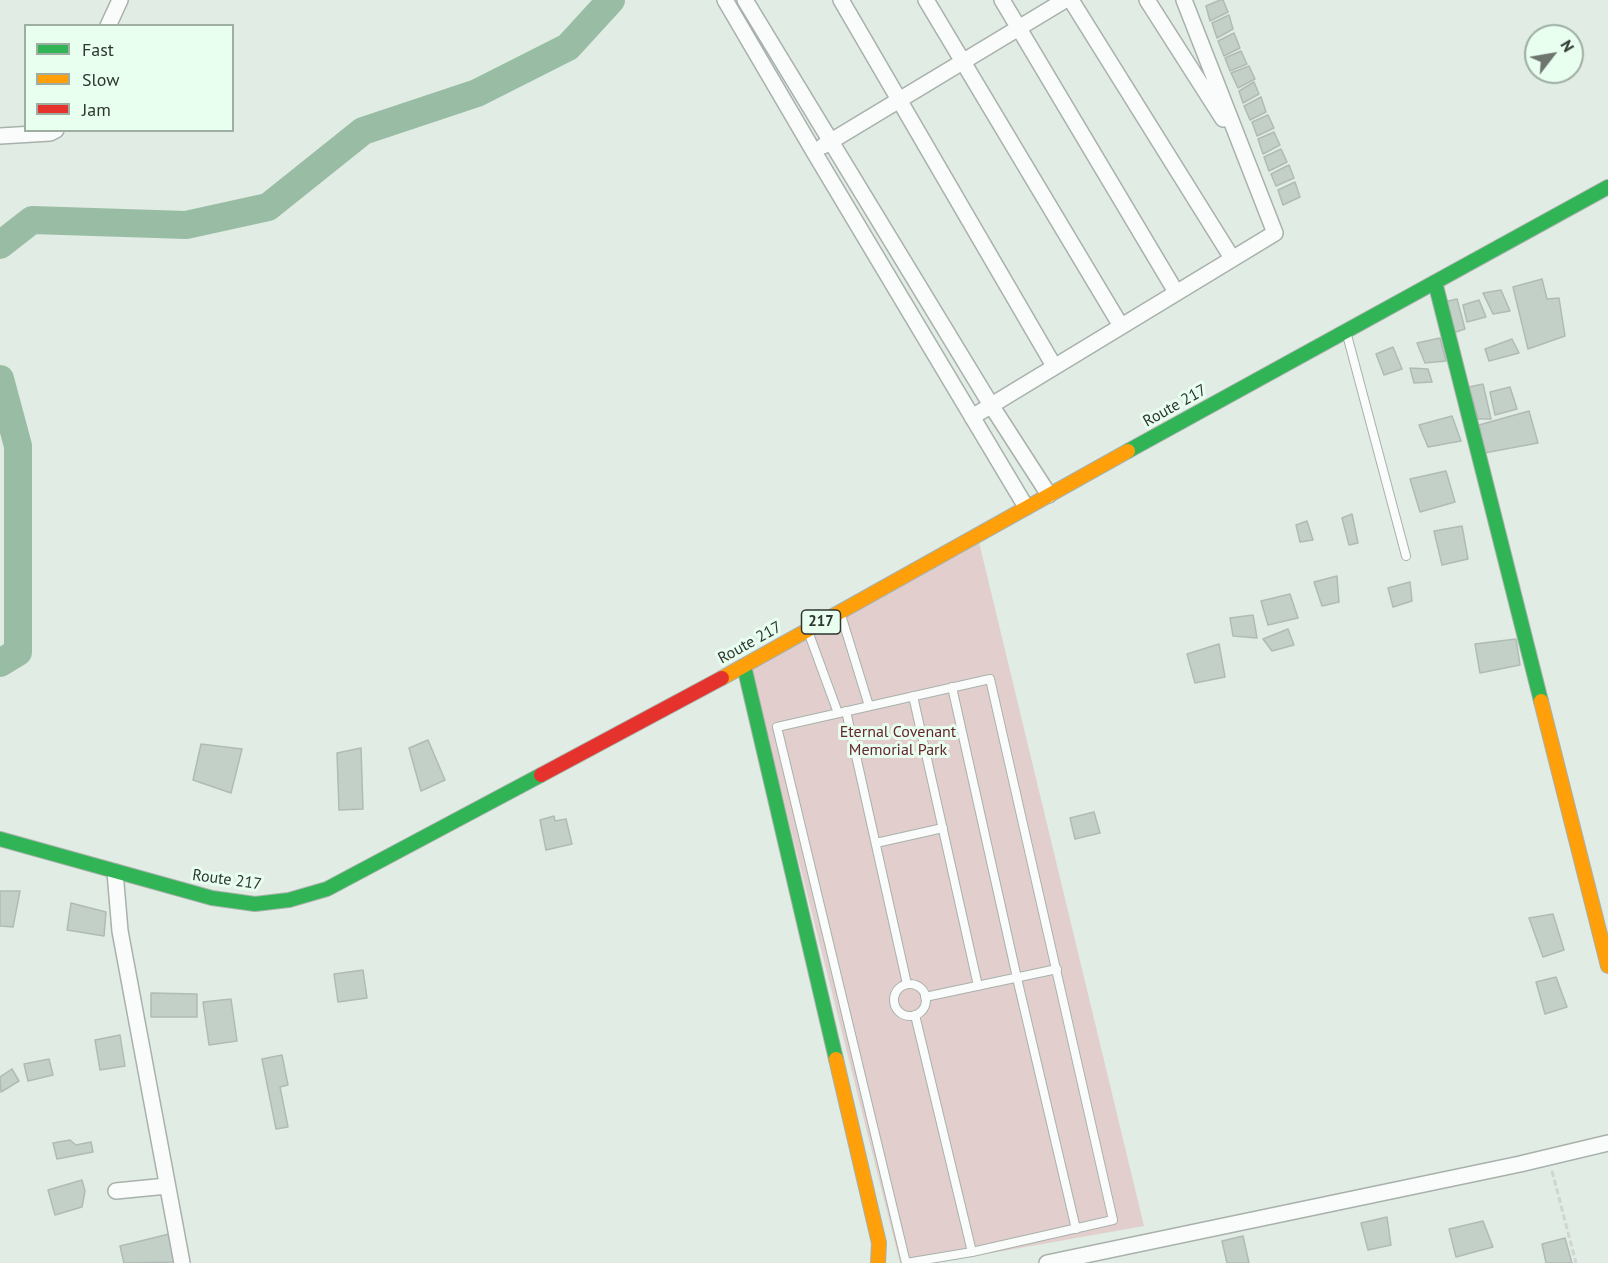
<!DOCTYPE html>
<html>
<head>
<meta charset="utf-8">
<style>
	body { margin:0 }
	#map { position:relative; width:1608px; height:1263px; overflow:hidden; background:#e0ece4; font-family:"PT Sans",sans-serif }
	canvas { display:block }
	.legend { position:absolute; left:24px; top:24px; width:210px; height:108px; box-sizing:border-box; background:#e8feef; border:2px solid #9eaea3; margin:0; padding:8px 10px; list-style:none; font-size:18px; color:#2e3630 }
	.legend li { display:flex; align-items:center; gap:12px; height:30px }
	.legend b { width:30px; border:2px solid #9eaea3 }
	.north { position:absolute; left:1524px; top:24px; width:60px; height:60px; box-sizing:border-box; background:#e8feef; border:2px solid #9eaea3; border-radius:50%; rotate:59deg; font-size:16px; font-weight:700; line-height:24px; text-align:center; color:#2e3630 }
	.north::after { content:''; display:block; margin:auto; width:21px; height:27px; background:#6c766f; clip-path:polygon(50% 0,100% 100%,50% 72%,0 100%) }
</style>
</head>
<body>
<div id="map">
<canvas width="1608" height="1263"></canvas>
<ul class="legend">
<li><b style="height:8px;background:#30b455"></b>Fast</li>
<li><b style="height:8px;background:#ff9f0a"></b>Slow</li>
<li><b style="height:8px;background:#e5322d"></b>Jam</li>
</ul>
<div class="north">N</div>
</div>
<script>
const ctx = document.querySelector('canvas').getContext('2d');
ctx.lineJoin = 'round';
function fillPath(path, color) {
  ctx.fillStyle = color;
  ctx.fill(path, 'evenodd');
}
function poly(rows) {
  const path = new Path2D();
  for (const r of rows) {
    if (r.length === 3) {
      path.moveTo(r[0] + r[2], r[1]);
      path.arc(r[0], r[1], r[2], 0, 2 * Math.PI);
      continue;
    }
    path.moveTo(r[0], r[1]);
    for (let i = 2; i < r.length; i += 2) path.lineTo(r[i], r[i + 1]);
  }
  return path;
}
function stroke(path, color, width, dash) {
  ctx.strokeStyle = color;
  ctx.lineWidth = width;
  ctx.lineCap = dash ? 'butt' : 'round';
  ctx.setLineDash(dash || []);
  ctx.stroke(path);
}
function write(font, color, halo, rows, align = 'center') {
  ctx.font = font + ' "PT Sans",sans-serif';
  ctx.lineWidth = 6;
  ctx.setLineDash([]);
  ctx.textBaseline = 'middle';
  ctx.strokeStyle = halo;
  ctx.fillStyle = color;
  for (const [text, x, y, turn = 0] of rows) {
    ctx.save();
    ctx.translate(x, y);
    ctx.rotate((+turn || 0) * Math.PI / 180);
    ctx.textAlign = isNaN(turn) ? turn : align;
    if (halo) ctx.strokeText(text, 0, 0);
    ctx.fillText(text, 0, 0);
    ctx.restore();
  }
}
fillPath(poly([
	[978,538,1144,1226,935,1263,900,1263,750,667]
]), '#e2cfcd');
stroke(poly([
	[0,245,32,220,186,225,268,207,363,131,477,93,568,47,611,0],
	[0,379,18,446,18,652,0,663]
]), '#99bca4', 28);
const building = poly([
	[1220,0,1223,0,1228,12,1210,21,1206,6,1220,0],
	[1229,15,1233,29,1217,38,1212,23,1229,15],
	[1234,33,1240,48,1224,56,1218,41,1234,33],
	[1241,51,1247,64,1230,71,1225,58,1241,51],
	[1249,66,1255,79,1238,88,1231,73,1249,66],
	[1254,82,1259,94,1243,103,1239,91,1254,82],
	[1261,97,1266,112,1250,120,1244,106,1261,97],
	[1268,115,1274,128,1257,136,1252,122,1268,115],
	[1274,132,1280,145,1263,154,1258,139,1274,132],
	[1281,149,1287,162,1269,171,1264,157,1281,149],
	[1289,165,1294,178,1276,186,1271,174,1289,165],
	[1295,182,1300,197,1283,205,1278,190,1295,182],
	[1542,279,1547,299,1559,298,1565,336,1528,349,1513,287,1542,279],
	[1501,290,1510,311,1493,314,1483,293,1501,290],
	[1457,299,1465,329,1453,333,1444,302,1457,299],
	[1479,300,1486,317,1467,322,1463,305,1479,300],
	[1440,338,1446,361,1425,363,1417,343,1440,338],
	[1512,339,1519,353,1489,361,1485,349,1512,339],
	[1393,347,1402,369,1384,375,1376,354,1393,347],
	[1410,368,1428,369,1432,382,1414,383,1410,368],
	[1483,384,1491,419,1478,419,1469,387,1483,384],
	[1510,387,1517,409,1495,415,1490,392,1510,387],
	[1529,411,1538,443,1484,453,1479,425,1529,411],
	[1452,416,1461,441,1428,447,1419,425,1452,416],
	[1446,471,1455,502,1420,512,1410,479,1446,471],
	[1352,514,1358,543,1349,545,1342,518,1352,514],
	[1307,521,1313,540,1300,542,1296,525,1307,521],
	[1462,526,1468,559,1442,565,1434,531,1462,526],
	[1337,576,1339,602,1322,606,1314,582,1337,576],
	[1410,582,1412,601,1393,607,1388,588,1410,582],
	[1290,594,1298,618,1268,625,1261,601,1290,594],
	[1253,615,1257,638,1233,636,1230,618,1253,615],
	[1288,629,1294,645,1272,651,1263,639,1288,629],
	[1516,639,1520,665,1480,673,1475,644,1516,639],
	[1219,644,1225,677,1195,683,1187,654,1219,644],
	[428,740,445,780,421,791,409,748,428,740],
	[201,744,242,749,231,793,193,780,201,744],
	[361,748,363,809,339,810,337,753,361,748],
	[1094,812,1100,833,1075,839,1070,818,1094,812],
	[554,816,555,821,566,819,572,844,546,850,540,820,554,816],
	[0,891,20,891,13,927,0,926,0,891],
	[71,903,106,912,104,936,67,930,71,903],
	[1553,914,1564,950,1543,957,1529,918,1553,914],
	[363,970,367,998,338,1002,334,974,363,970],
	[1556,977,1567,1007,1545,1014,1536,982,1556,977],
	[151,993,197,994,197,1017,151,1017,151,993],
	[231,999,237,1041,209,1045,203,1002,231,999],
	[120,1035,125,1066,100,1070,95,1040,120,1035],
	[282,1055,288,1085,280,1087,288,1127,276,1129,262,1059,282,1055],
	[49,1059,53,1075,28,1081,24,1064,49,1059],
	[12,1069,19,1081,1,1092,0,1077,12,1069],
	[70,1140,76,1145,91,1142,93,1152,57,1159,53,1143,70,1140],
	[82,1180,85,1191,82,1207,55,1215,48,1190,82,1180],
	[1387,1217,1391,1245,1368,1250,1361,1223,1387,1217],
	[1483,1221,1493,1247,1456,1257,1449,1229,1483,1221],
	[169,1234,175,1262,124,1263,120,1246,169,1234],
	[1243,1236,1249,1263,1227,1263,1222,1241,1243,1236],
	[1565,1238,1572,1263,1546,1263,1542,1244,1565,1238]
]);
fillPath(building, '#c2d0c7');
stroke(building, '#b1bbb5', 1.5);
const lane = poly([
	[1347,335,1406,556],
	[841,615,869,706],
	[809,634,838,713],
	[990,679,1113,1220,972,1252,906,1263,777,727,990,679],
	[952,687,1017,978,1076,1229],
	[913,696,978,986],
	[846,711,907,984],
	[876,843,943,828],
	[910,1000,16],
	[925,997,1057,969],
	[915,1015,972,1252]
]);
const street = poly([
	[725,0,814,152,1026,507],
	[745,0,991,405,1049,495],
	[841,0,1054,366],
	[926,0,1121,326],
	[1002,0,1176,292],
	[1071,0,1232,258],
	[1147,0,1223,119],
	[108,26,120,0],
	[0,136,50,133,56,130],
	[823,146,1065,0],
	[972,417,1275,233,1184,0],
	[115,872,120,931,182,1263],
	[116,1191,167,1186],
	[1047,1263,1520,1164,1608,1143]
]);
const fast = poly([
	[1435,282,1541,701],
	[1128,451,1608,187],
	[744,666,836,1059],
	[0,839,212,898,255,904,289,900,327,889,541,775]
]);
const slow = poly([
	[722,678,1128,451],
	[1541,701,1608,966],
	[836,1059,879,1243,878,1263]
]);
const jam = poly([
	[541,775,722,678]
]);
stroke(lane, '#a8b1ab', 10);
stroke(street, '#a8b1ab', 18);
stroke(fast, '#a8b1ab', 16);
stroke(slow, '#a8b1ab', 16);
stroke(jam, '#a8b1ab', 16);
stroke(poly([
	[1552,1171,1576,1263]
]), '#d1d4d2', 3, [6, 3]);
stroke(lane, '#fafcfb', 8);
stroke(street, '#fafcfb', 15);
stroke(fast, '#30b455', 14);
stroke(slow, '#ff9f0a', 14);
stroke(jam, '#e5322d', 14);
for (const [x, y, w] of [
	[821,622,39]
]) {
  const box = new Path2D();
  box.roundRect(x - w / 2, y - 12, w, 24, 4.5);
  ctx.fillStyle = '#e8feef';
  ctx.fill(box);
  stroke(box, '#2e3630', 1.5);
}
write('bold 15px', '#2e3630', null, [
	["217",821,622]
]);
write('16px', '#2e3630', '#e8feef', [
	["Route 217",1175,406,-29],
	["Route 217",750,643,-29],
	["Route 217",227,880,8]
]);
write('16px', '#67252f', '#e8feef', [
	["Eternal Covenant",898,732],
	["Memorial Park",898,750]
]);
</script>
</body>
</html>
